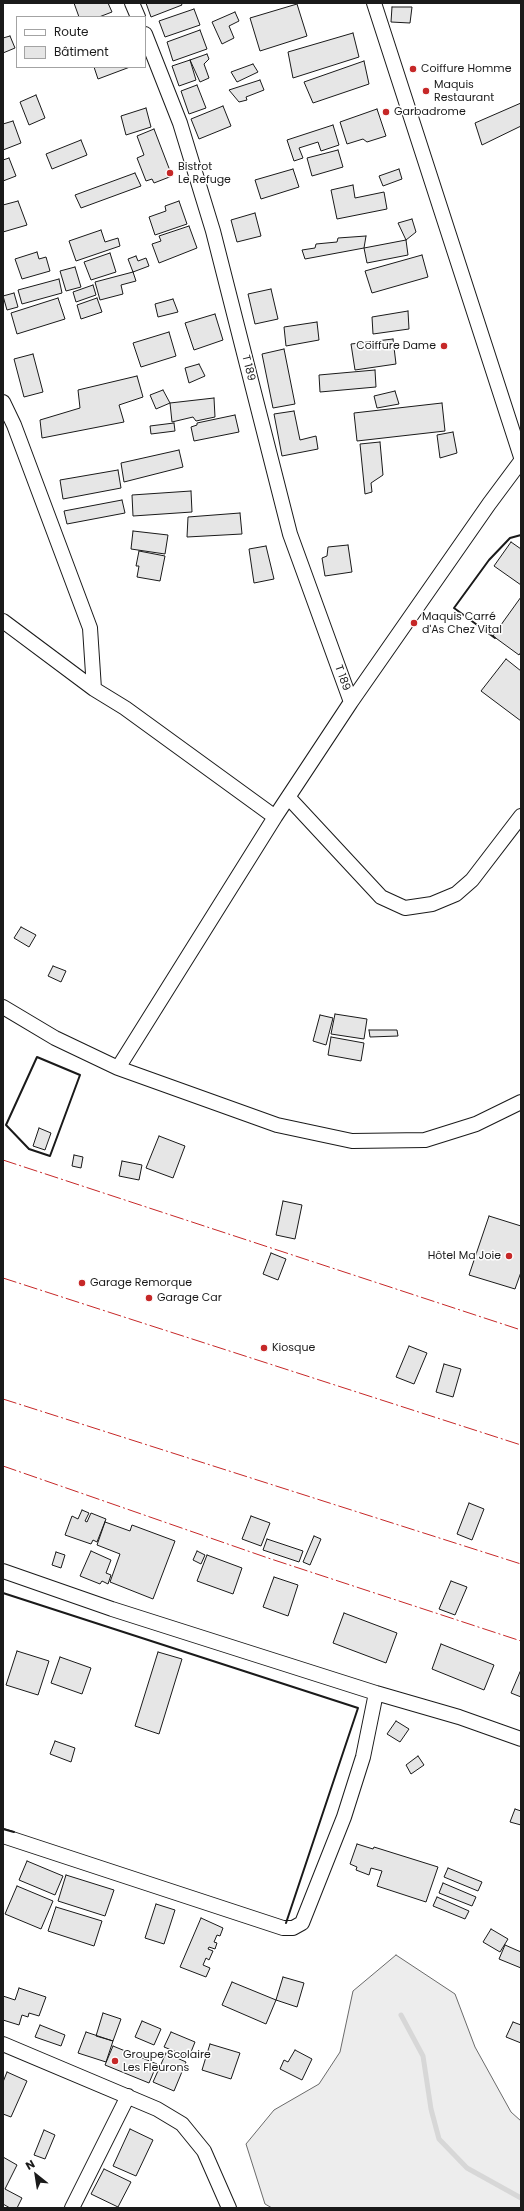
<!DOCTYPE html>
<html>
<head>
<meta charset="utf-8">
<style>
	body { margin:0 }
	#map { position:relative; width:524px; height:2211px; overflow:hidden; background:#fff; font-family:Poppins,sans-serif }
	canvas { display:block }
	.frame { position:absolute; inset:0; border:4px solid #1a1a1a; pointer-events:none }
	.legend { position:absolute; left:16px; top:16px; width:130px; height:52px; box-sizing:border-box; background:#fff; border:1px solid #a3a3a3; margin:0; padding:5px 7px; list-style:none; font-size:12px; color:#1a1a1a }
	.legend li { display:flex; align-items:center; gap:8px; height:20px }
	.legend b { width:20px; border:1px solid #a3a3a3 }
	.north { position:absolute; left:16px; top:2155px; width:40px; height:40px; -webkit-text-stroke:3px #fff; paint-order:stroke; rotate:330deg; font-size:11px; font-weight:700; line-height:16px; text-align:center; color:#1a1a1a }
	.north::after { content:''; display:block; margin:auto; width:14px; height:18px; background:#1a1a1a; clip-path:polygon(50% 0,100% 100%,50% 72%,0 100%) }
</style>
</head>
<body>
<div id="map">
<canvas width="524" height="2211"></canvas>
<div class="frame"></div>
<ul class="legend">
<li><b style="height:5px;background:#fff"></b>Route</li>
<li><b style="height:11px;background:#e6e6e6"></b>Bâtiment</li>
</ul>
<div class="north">N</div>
</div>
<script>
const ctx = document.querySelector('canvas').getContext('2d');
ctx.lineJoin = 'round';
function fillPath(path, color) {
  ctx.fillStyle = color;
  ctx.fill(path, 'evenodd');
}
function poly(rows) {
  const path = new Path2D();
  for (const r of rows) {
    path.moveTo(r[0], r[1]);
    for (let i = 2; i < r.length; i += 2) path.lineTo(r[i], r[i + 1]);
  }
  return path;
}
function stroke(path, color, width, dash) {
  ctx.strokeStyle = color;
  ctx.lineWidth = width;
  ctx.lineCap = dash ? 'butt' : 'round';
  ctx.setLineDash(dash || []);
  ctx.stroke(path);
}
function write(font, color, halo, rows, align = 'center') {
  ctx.font = font + ' Poppins,sans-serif';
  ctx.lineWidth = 3;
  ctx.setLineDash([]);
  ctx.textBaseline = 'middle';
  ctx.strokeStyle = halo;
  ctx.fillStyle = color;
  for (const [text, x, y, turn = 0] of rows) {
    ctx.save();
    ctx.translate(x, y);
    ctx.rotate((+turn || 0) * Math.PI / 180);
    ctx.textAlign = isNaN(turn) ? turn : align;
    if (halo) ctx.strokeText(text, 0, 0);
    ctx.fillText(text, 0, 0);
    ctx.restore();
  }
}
const built = poly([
	[396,1955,455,1994,475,2047,511,2112,521,2121,521,2208,272,2208,265,2204,246,2144,274,2110,319,2084,340,2052,353,1991,396,1955]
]);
fillPath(built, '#ededed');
stroke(built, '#6a6a6a', 1);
stroke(poly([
	[401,2015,423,2056,431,2109,439,2139,467,2168,521,2198]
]), '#d7d7d7', 5);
const building = poly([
	[74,3,108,3,112,12,99,17,79,17,74,3],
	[146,3,181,3,182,5,151,17,146,3],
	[297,4,307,36,260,51,250,18,297,4],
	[392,7,412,7,410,23,391,22,392,7],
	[194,9,200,25,165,37,159,21,194,9],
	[235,12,239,21,229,26,234,38,222,44,212,22,235,12],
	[200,30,207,49,173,61,167,42,200,30],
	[353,33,359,57,293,78,288,52,353,33],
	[10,36,15,48,3,53,3,38,10,36],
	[207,54,209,59,204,64,209,78,200,82,190,60,207,54],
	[190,60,196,80,179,86,172,66,190,60],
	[364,61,369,84,313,103,304,82,364,61],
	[253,64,258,72,237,82,231,72,253,64],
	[94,67,130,67,98,79,94,67],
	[260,80,264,90,246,97,247,100,239,102,229,90,260,80],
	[197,85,206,108,189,114,181,91,197,85],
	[36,95,45,118,29,125,20,102,36,95],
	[521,103,521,126,482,145,475,123,521,103],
	[223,106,231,126,199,139,191,119,223,106],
	[146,108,151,127,126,135,121,116,146,108],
	[377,109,386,136,367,142,363,139,347,144,340,122,377,109],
	[13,121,21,143,3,150,3,124,13,121],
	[333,125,339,145,321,151,318,142,299,148,303,158,294,161,287,140,333,125],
	[154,129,172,176,154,183,152,179,146,181,137,158,144,155,137,136,154,129],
	[81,140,87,155,52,169,46,154,81,140],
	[338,150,343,167,312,176,307,158,338,150],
	[9,158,16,176,3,181,3,160,9,158],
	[293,169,299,187,261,199,255,180,293,169],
	[399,169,402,179,383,186,379,176,399,169],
	[135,173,141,186,81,208,75,195,135,173],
	[353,185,355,198,384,192,387,209,337,219,331,190,353,185],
	[18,201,27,225,3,232,3,205,18,201],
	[179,201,187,224,155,235,149,217,166,211,165,206,179,201],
	[255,213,261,236,237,242,231,220,255,213],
	[412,219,416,232,406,240,398,223,412,219],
	[189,226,197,248,159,263,152,244,161,241,159,236,189,226],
	[101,230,105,242,118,238,120,246,76,261,69,241,101,230],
	[366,236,364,248,305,259,302,250,315,248,316,244,337,242,338,238,366,236],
	[406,240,408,255,367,263,364,248,406,240],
	[37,252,39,259,46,257,50,271,22,279,15,259,37,252],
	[110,253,116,272,91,280,84,262,110,253],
	[422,255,428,277,372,293,365,271,422,255],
	[136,256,138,261,146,258,149,266,133,272,128,259,136,256],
	[75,267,81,287,66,291,60,271,75,267],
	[133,272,136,281,121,285,123,294,100,300,95,282,133,272],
	[59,279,62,293,22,304,18,290,59,279],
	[93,285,96,295,76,302,73,292,93,285],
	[271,289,278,319,255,324,248,294,271,289],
	[14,293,18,307,7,310,3,296,14,293],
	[58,298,65,319,17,334,11,313,58,298],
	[97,298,102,312,81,319,77,305,97,298],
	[173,299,178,312,158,317,155,304,173,299],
	[408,311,409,329,373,334,372,317,408,311],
	[215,314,223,340,194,350,185,323,215,314],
	[317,322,319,340,286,346,284,327,317,322],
	[169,332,176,356,141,367,133,343,169,332],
	[393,339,396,364,355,370,351,344,393,339],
	[284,349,295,404,273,408,262,354,284,349],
	[33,354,43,392,24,397,14,359,33,354],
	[199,364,205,376,189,383,185,368,199,364],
	[375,370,376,387,320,392,319,375,375,370],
	[137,376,143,397,119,405,124,422,42,438,40,420,80,408,78,390,137,376],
	[163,390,170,403,156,409,150,395,163,390],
	[395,391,399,404,377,408,374,396,395,391],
	[214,398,215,417,196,421,193,417,172,422,170,403,214,398],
	[442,403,445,431,357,441,354,413,442,403],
	[294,411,300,440,316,436,318,449,282,456,274,414,294,411],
	[235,415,239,432,194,441,191,427,197,425,197,423,235,415],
	[174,423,175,431,151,434,150,426,174,423],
	[453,432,457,453,440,458,437,435,453,432],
	[380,442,383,475,371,483,372,492,365,494,360,444,380,442],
	[179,450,183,467,124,482,121,463,179,450],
	[118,470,121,488,63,499,60,480,118,470],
	[191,491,192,512,133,516,132,495,191,491],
	[122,500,125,513,67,524,64,511,122,500],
	[240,513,242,534,187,537,188,517,240,513],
	[133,531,168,535,165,554,131,549,133,531],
	[511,542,521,549,521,585,494,566,511,542],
	[348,545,352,572,325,576,322,558,327,556,328,547,348,545],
	[266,546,274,579,254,583,249,549,266,546],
	[139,551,165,556,160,581,137,577,139,566,136,566,139,551],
	[521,597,521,652,519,655,493,636,521,597],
	[506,659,521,671,521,721,481,691,506,659],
	[21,927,36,935,29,947,14,938,21,927],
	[53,966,66,971,61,982,48,976,53,966],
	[335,1014,367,1019,364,1039,331,1034,335,1014],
	[320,1015,333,1018,326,1045,313,1041,320,1015],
	[369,1030,397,1030,398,1036,370,1037,369,1030],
	[331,1037,364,1043,361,1061,328,1055,331,1037],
	[39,1128,51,1133,45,1150,33,1146,39,1128],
	[159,1136,185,1146,173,1178,146,1168,159,1136],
	[74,1155,83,1157,81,1168,72,1166,74,1155],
	[122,1161,142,1165,139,1180,119,1176,122,1161],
	[283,1201,302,1205,295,1239,276,1235,283,1201],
	[489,1216,521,1226,521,1272,515,1289,469,1275,489,1216],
	[271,1253,286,1259,278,1280,263,1274,271,1253],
	[409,1346,427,1353,414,1384,396,1377,409,1346],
	[444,1364,461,1369,453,1397,436,1392,444,1364],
	[469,1503,484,1509,472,1540,457,1534,469,1503],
	[82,1510,89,1513,85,1521,87,1522,91,1513,106,1519,97,1542,93,1540,91,1544,65,1535,72,1516,78,1519,82,1510],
	[251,1516,270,1523,261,1546,242,1539,251,1516],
	[105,1522,130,1531,132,1525,175,1541,153,1599,110,1582,120,1554,97,1545,105,1522],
	[314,1536,321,1539,310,1565,303,1562,314,1536],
	[267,1539,303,1551,299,1562,263,1550,267,1539],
	[91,1551,111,1560,106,1573,111,1575,108,1584,102,1581,100,1584,80,1576,91,1551],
	[197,1551,205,1555,201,1564,193,1560,197,1551],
	[56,1552,65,1555,61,1568,52,1565,56,1552],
	[207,1555,242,1568,233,1594,197,1581,207,1555],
	[274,1577,298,1585,288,1616,263,1607,274,1577],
	[451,1581,467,1587,455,1615,439,1609,451,1581],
	[344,1613,397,1633,386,1663,333,1643,344,1613],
	[441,1644,494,1665,484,1690,432,1669,441,1644],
	[17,1651,49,1661,38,1695,6,1685,17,1651],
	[158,1652,182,1659,159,1734,135,1726,158,1652],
	[60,1657,91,1668,82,1694,51,1683,60,1657],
	[520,1672,521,1672,521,1697,511,1693,520,1672],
	[396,1721,409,1729,400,1742,387,1734,396,1721],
	[55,1741,75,1748,71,1762,50,1754,55,1741],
	[418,1756,424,1765,411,1774,406,1765,418,1756],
	[515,1809,521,1811,521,1825,510,1822,515,1809],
	[357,1844,373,1849,374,1847,438,1867,426,1902,377,1886,382,1871,371,1868,369,1875,356,1870,357,1867,350,1864,357,1844],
	[27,1861,63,1876,55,1895,19,1880,27,1861],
	[448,1868,482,1882,478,1891,444,1877,448,1868],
	[66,1875,114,1890,105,1916,58,1901,66,1875],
	[443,1883,476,1897,472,1906,439,1893,443,1883],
	[17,1886,53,1901,41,1929,5,1914,17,1886],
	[437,1897,469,1911,465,1919,433,1906,437,1897],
	[156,1904,175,1910,164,1944,145,1938,156,1904],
	[56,1907,102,1921,94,1946,48,1931,56,1907],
	[201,1918,223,1928,220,1936,217,1935,214,1942,217,1943,215,1949,209,1947,208,1949,213,1951,209,1960,206,1958,203,1965,210,1968,206,1977,180,1967,201,1918],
	[491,1929,508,1939,500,1952,483,1942,491,1929],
	[505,1945,521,1952,521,1968,499,1959,505,1945],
	[283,1977,304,1983,297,2007,276,2000,283,1977],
	[232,1982,276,2000,266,2024,222,2005,232,1982],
	[19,1988,46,1997,39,2016,29,2013,28,2017,22,2015,19,2025,3,2020,3,1996,15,2000,19,1988],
	[103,2013,121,2019,113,2041,96,2036,103,2013],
	[142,2021,161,2029,154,2045,135,2037,142,2021],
	[513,2022,521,2025,521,2043,506,2037,513,2022],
	[40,2025,65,2035,61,2046,35,2037,40,2025],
	[86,2032,113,2041,106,2062,78,2053,86,2032],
	[171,2032,195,2042,189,2057,164,2047,171,2032],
	[210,2044,240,2053,231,2079,202,2070,210,2044],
	[113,2046,157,2064,149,2083,105,2065,113,2046],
	[295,2050,312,2059,302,2080,280,2069,284,2060,288,2062,295,2050],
	[166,2053,186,2062,174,2091,153,2082,166,2053],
	[7,2072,27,2081,11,2117,3,2114,3,2082,7,2072],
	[130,2129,153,2140,136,2176,113,2166,130,2129],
	[44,2130,55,2135,45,2159,34,2155,44,2130],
	[3,2157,17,2165,5,2189,22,2198,17,2208,10,2208,3,2204,3,2157],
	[104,2169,131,2182,118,2207,91,2194,104,2169]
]);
fillPath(building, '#e6e6e6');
stroke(building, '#1a1a1a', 1);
const minor = poly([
	[132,3,138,17],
	[374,3,521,457],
	[145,34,180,123,213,231,290,534,351,702],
	[3,402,14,425,90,628,94,689],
	[3,621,94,689,125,708,275,817],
	[289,798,381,897,405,908,432,904,456,894,472,880,521,816],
	[3,1007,55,1038,118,1068,275,817,351,702,489,504,521,461],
	[118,1068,277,1125,352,1141,425,1140,476,1124,521,1102],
	[3,1571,112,1609,376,1693,459,1717,521,1739],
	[3,1836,283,1928,293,1928,302,1923,344,1817,363,1757,376,1693],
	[3,2044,157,2109,182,2124,204,2151,229,2208],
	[72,2208,128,2096]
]);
stroke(minor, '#1a1a1a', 16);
stroke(minor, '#fff', 14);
stroke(poly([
	[495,638,454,608,489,560,510,538,521,535],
	[37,1057,80,1075,50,1156,29,1149,6,1125,37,1057],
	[3,1593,358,1708,286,1923],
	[3,1829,14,1832]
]), '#1a1a1a', 2);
stroke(poly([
	[3,1160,521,1330],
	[3,1278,521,1445],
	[3,1399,521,1564],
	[3,1466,268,1558,521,1641]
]), '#c62828', 1, [14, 3, 2, 3]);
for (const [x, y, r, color] of [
	[413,69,4,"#c62828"],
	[426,91,4,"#c62828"],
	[386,112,4,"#c62828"],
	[170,173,4,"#c62828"],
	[444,346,4,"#c62828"],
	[414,623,4,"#c62828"],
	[509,1256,4,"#c62828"],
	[82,1283,4,"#c62828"],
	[149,1298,4,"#c62828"],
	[264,1348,4,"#c62828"],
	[115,2061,4,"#c62828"]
]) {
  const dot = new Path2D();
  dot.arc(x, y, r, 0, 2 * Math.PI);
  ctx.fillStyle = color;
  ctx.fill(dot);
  stroke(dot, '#fff', 1.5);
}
write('11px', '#1a1a1a', '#fff', [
	["Coiffure Homme",421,69],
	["Maquis",434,85],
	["Restaurant",434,98],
	["Garbadrome",394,112],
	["Bistrot",178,167],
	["Le Refuge",178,180],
	["Coiffure Dame",436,346,"right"],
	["Maquis Carré",422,617],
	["d'As Chez Vital",422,630],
	["Hôtel Ma Joie",501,1256,"right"],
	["Garage Remorque",90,1283],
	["Garage Car",157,1298],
	["Kiosque",272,1348],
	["Groupe Scolaire",123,2055],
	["Les Fleurons",123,2068]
], 'left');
write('11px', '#1a1a1a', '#fff', [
	["T 189",248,368,76],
	["T 189",342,678,70]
]);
</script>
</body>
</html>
